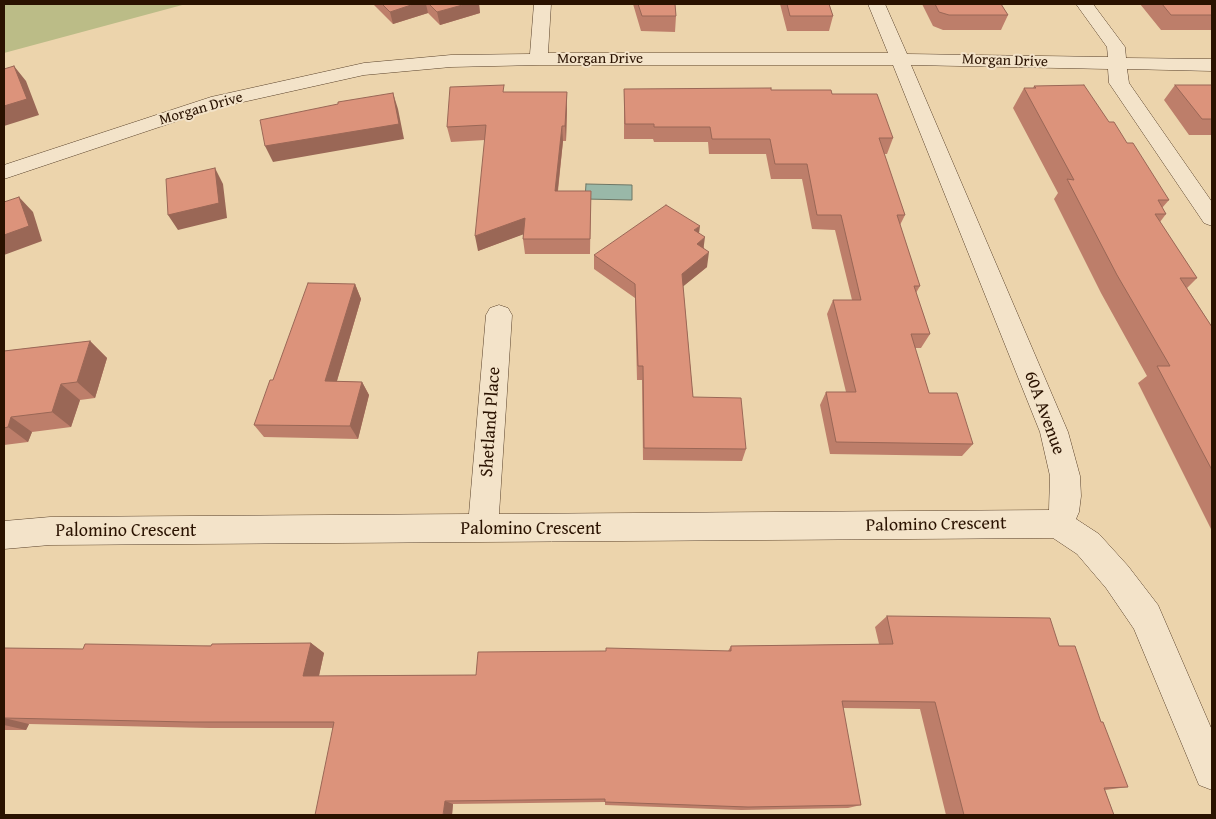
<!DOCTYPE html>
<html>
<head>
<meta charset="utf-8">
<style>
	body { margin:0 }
	#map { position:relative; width:1216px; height:819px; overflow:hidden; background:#ecd4ac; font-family:"Gentium Book Plus",serif }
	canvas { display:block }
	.frame { position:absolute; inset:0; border:5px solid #2a1200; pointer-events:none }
</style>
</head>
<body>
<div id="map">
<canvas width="1216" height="819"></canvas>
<div class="frame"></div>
</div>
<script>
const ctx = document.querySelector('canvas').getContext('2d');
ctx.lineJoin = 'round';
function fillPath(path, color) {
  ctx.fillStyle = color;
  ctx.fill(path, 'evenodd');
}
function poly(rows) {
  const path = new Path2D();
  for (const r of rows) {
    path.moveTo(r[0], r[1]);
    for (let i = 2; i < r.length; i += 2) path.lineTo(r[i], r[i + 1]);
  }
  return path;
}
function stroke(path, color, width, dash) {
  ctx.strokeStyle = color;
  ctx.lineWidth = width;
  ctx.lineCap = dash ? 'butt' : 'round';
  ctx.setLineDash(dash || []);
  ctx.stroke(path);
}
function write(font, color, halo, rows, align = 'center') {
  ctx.font = font + ' "Gentium Book Plus",serif';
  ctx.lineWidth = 4;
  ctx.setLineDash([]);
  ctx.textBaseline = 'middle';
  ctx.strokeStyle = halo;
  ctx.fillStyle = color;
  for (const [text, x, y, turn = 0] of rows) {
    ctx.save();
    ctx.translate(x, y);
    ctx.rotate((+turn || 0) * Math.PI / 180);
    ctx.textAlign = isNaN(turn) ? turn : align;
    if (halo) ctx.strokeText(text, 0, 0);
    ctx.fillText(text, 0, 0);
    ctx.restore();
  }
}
fillPath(poly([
	[4,4,186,4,4,53]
]), '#bbbc87');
const water = poly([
	[586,184,632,185,632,200,585,199,586,184]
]);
fillPath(water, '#99b8a8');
stroke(water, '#6d7665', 1);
const minor = poly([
	[534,4,551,4,548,53,888,53,868,4,885,4,907,54,1108,57,1107,47,1076,4,1093,4,1125,47,1126,58,1212,59,1212,71,1127,69,1129,83,1212,202,1212,226,1204,223,1109,83,1108,69,911,65,1068,432,1080,476,1081,496,1079,512,1076,519,1099,534,1128,566,1158,605,1212,730,1212,790,1199,785,1134,629,1106,588,1077,554,1053,538,50,545,4,549,4,521,50,517,469,514,486,315,490,308,499,305,508,308,512,315,499,514,1049,510,1050,476,1040,432,893,65,539,65,451,67,364,75,216,108,4,179,4,165,211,97,364,63,451,55,530,54,534,4]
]);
stroke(minor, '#5a422b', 1);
fillPath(minor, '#f3e3c9');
fillPath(poly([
	[373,4,479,4,480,13,440,25,428,13,393,24],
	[633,4,675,4,676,16,675,32,641,31],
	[780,4,829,4,833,16,829,31,787,31],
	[922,4,1001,4,1008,15,1001,30,943,30,933,26],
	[1140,4,1212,4,1212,30,1161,30],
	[1175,85,1212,85,1212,135,1189,135,1164,100],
	[1034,86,1109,122,1127,143,1169,200,1162,208,1166,214,1160,222,1197,278,1187,288,1212,327,1212,531,1138,383,1147,376,1101,293,1054,199,1058,193,1013,108,1024,88,1033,88],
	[624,89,771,90,832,94,893,138,887,154,884,154,905,215,900,225,920,286,916,293,930,334,921,348,915,348,929,393,973,444,962,456,830,454,820,405,826,392,846,392,827,314,833,300,852,300,835,230,812,229,802,179,771,179,766,154,709,154,708,142,654,142,653,139,624,139],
	[504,92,567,92,567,107,566,141,563,141,558,191,591,191,590,254,525,254,523,239,523,234,478,251,485,140,451,142,447,127],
	[699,233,704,248,707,267,683,286,693,397,746,449,742,461,643,460,642,380,637,380,635,298,594,269,594,255],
	[355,284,361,299,337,381,362,382,369,395,358,439,264,437,254,425,273,380],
	[90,341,107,358,95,398,80,400,71,427,32,432,28,442,4,445,4,351],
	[887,616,1059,646,1101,722,1128,787,1105,790,1114,815,946,815,920,709,843,708,861,805,848,808,741,810,605,805,605,802,453,804,452,815,332,728,209,728,29,724,26,730,4,730,4,648,83,649,311,643,324,653,319,676,476,675,728,651,731,646,879,644,875,627]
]), '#bd7e6a');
fillPath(poly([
	[414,4,426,4,428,13,393,24,390,12],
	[466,4,479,4,480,13,440,25,437,12],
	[14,66,26,81,39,115,4,126,4,106],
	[567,92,567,107,566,141,565,126],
	[393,93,398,109,404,139,273,162,265,146],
	[562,126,563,141,556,206,555,191],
	[215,168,223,184,227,218,178,230,168,215],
	[19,197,33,212,42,241,4,255,4,235],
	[525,218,527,233,478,251,475,236],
	[700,226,698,241,694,230],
	[705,237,703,252,697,244],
	[709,252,707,267,680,289,682,274],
	[355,284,361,299,333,394,325,381],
	[90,341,107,358,95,398,77,382],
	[362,382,369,395,358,439,350,426],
	[61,384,80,400,71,427,52,412],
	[11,417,32,432,28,442,8,427],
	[311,643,324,653,317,684,303,676],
	[4,718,29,724,26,730,4,725],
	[445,801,453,804,452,815,443,815]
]), '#9a6756');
const building = poly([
	[382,4,414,4,390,12,382,4],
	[429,4,466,4,437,12,429,4],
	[638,4,675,4,676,16,642,16,638,4],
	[787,4,829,4,833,16,790,16,787,4],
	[935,4,1001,4,1008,15,949,15,939,12,935,4],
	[1162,4,1212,4,1212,15,1171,15,1162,4],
	[14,66,27,99,4,106,4,69,14,66],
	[504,85,503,92,567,92,565,126,562,126,555,191,591,191,590,239,523,239,525,218,475,236,486,125,447,127,450,87,504,85],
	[1084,85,1109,122,1114,122,1127,143,1133,143,1169,200,1158,200,1166,214,1155,214,1197,278,1180,278,1212,327,1212,470,1157,366,1170,366,1117,275,1067,179,1074,180,1024,88,1036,88,1034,86,1084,85],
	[1175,85,1212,85,1212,119,1202,119,1175,85],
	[771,88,771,90,831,90,832,94,877,94,893,138,879,138,905,215,897,215,920,286,914,286,930,334,911,334,929,393,957,393,973,444,836,442,826,392,856,392,833,300,861,300,841,215,817,215,807,164,775,164,770,139,712,139,710,127,654,127,654,124,625,124,624,89,771,88],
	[393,93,399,124,265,146,260,120,338,104,338,102,393,93],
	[215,168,219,203,168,215,166,179,215,168],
	[19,197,29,226,4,235,4,202,19,197],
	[666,205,700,226,694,230,705,237,697,244,709,252,682,274,693,397,741,398,746,449,644,448,643,366,638,366,635,284,594,255,666,205],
	[308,283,355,284,325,381,362,382,350,426,254,425,270,380,273,380,308,283],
	[90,341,77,382,61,384,52,412,11,417,8,427,4,428,4,351,90,341],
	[887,616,1050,618,1059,646,1075,646,1101,722,1103,722,1128,787,1104,788,1114,815,964,815,935,702,842,701,861,805,748,807,605,802,605,799,445,801,443,815,315,815,334,722,189,722,4,718,4,648,83,649,85,644,211,646,212,644,311,643,303,676,476,675,478,652,606,651,606,648,731,651,731,646,893,644,887,616]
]);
fillPath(building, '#dc937b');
stroke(building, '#9a6756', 1);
write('15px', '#2a1200', '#f3e3c9', [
	["Morgan Drive",600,59],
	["Morgan Drive",1005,61,2],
	["Morgan Drive",201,109,-16]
]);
write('18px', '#2a1200', '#f3e3c9', [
	["60A Avenue",1044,413,70],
	["Shetland Place",491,422,-86],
	["Palomino Crescent",936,525,-1],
	["Palomino Crescent",531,529],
	["Palomino Crescent",126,531]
]);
</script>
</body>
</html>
